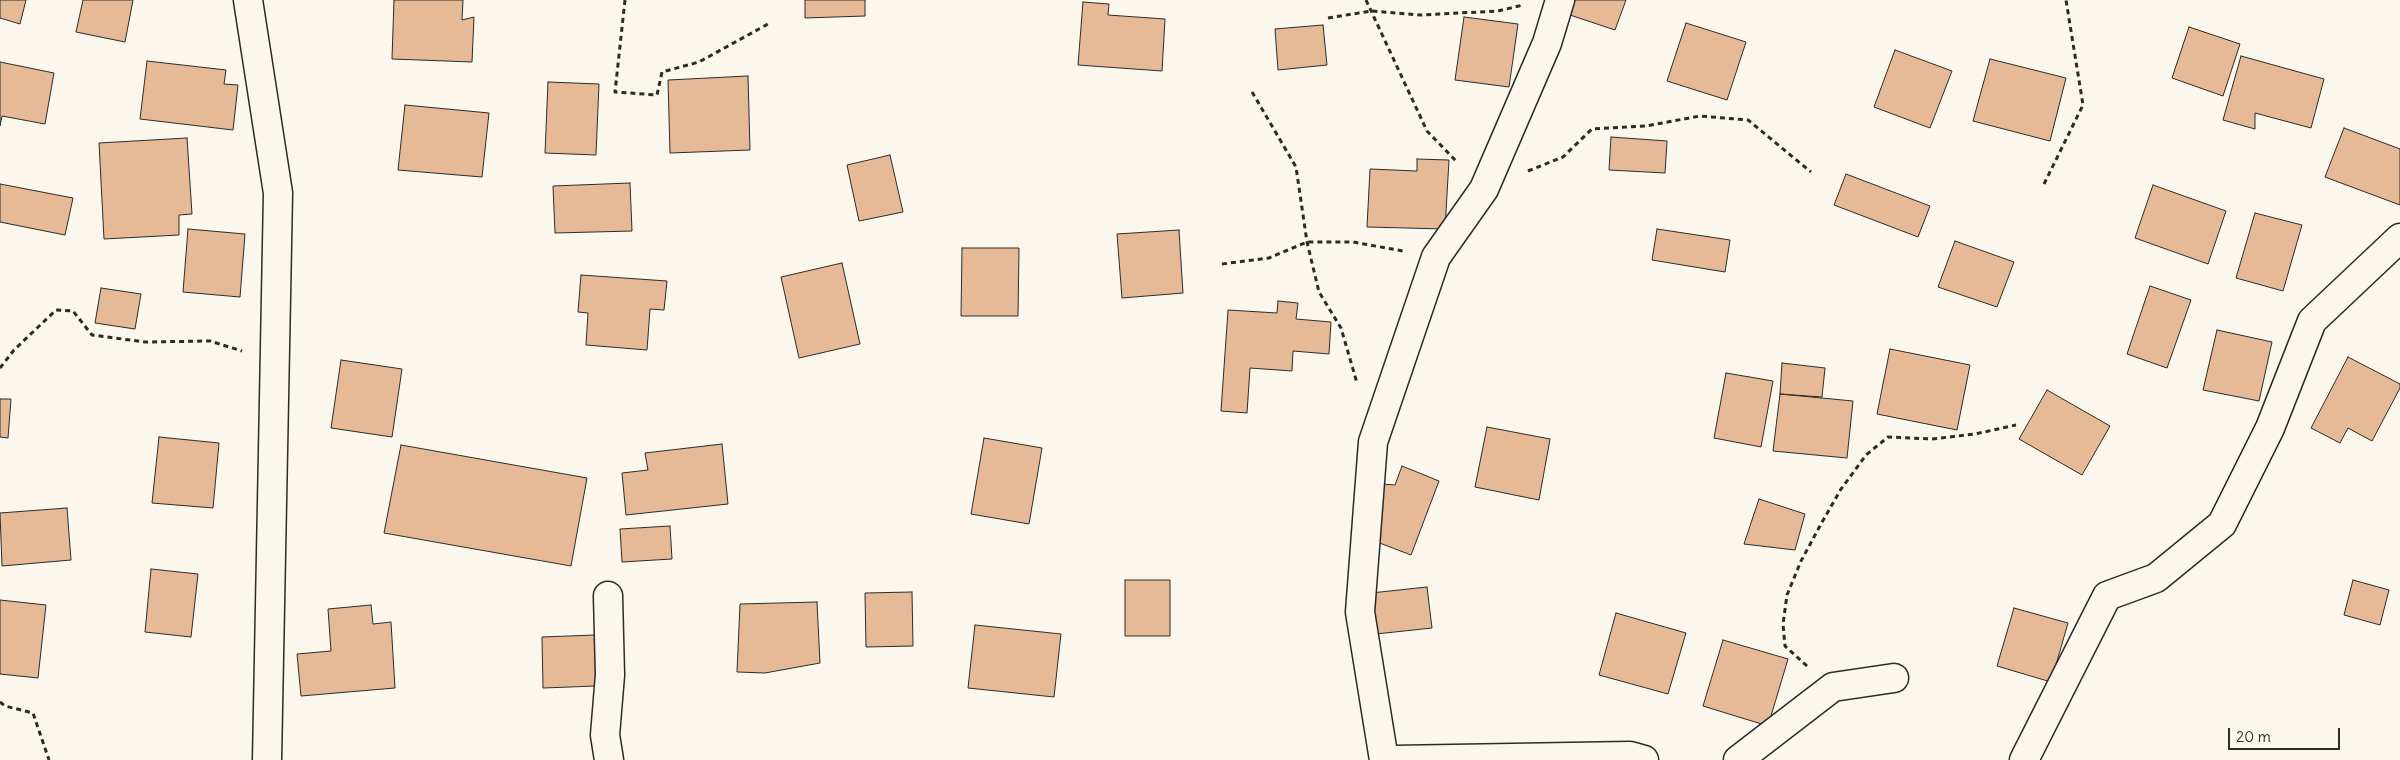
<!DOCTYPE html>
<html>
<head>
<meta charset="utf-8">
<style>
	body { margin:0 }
	#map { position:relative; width:2400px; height:760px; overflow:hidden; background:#fbf7ec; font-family:Delius,sans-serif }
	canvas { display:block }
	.scale { position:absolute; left:2228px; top:728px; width:112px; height:22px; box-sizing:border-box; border:2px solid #2b2b2b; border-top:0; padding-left:6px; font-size:15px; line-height:18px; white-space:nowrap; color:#2b2b2b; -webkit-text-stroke:4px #fbf7ec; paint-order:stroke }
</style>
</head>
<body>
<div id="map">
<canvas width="2400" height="760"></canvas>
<div class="scale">20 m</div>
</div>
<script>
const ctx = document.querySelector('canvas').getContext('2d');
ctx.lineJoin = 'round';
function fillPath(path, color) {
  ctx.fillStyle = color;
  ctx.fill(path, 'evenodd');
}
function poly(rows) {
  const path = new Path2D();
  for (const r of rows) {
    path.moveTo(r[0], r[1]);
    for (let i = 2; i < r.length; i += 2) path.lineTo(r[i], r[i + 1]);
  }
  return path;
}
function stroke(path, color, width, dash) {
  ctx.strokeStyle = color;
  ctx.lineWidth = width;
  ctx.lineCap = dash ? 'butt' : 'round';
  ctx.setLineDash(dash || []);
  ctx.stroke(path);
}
const building = poly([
	[0,0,26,0,20,24,0,18,0,0],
	[83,0,133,0,125,42,76,32,83,0],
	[394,0,463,0,462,20,474,17,472,62,392,59,394,0],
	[805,0,865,0,865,16,805,18,805,0],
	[1575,0,1626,0,1615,30,1570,15,1575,0],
	[1083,2,1109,4,1108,15,1165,19,1162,71,1078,65,1083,2],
	[1464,17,1518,24,1509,87,1455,80,1464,17],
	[1686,23,1746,42,1727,100,1667,81,1686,23],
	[1323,25,1327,65,1278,70,1275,29,1323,25],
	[2189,27,2240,44,2223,96,2172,78,2189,27],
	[1895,50,1952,71,1930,128,1874,107,1895,50],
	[2241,56,2324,79,2311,128,2255,113,2255,129,2223,120,2241,56],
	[1990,59,2066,78,2050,141,1973,121,1990,59],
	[147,61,226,70,224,84,238,85,233,130,140,119,147,61],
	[0,62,54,73,45,124,2,116,0,126,0,62],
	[748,76,750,150,670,153,668,80,748,76],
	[548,82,599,84,596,155,545,153,548,82],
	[405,105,489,113,482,177,398,170,405,105],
	[2344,128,2400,149,2400,205,2325,177,2344,128],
	[1611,137,1667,141,1665,173,1609,170,1611,137],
	[187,138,192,214,179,215,179,235,104,239,99,143,187,138],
	[890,155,903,212,859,221,847,165,890,155],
	[1417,159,1449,160,1445,229,1367,227,1370,169,1417,171,1417,159],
	[1846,174,1930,206,1918,237,1834,205,1846,174],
	[630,183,632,231,555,233,553,186,630,183],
	[0,184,73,198,65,235,0,222,0,184],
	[2153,185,2226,211,2208,264,2135,238,2153,185],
	[2255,213,2302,225,2283,291,2236,278,2255,213],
	[188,229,245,234,240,297,183,292,188,229],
	[1657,229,1730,240,1725,272,1652,260,1657,229],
	[1179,230,1183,293,1122,298,1117,234,1179,230],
	[1955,241,2014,262,1997,307,1938,287,1955,241],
	[962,248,1019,248,1018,316,961,316,962,248],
	[842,263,860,344,799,358,781,277,842,263],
	[581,275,667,281,664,310,650,309,647,350,586,345,588,313,578,312,581,275],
	[2150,286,2191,300,2167,368,2127,354,2150,286],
	[101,288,141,294,135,329,95,323,101,288],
	[1278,301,1298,303,1296,319,1331,322,1329,354,1293,351,1292,371,1250,368,1247,413,1221,411,1228,310,1277,313,1278,301],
	[2217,330,2272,342,2259,401,2203,390,2217,330],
	[1890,349,1970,365,1957,430,1877,414,1890,349],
	[2348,357,2400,384,2400,388,2372,441,2348,428,2340,443,2311,428,2348,357],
	[341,360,402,369,392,437,331,428,341,360],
	[1782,363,1825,368,1822,397,1780,394,1782,363],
	[1726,373,1773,381,1761,447,1714,438,1726,373],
	[2047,390,2110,426,2082,475,2019,439,2047,390],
	[1780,394,1853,401,1847,458,1773,451,1780,394],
	[0,399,11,399,8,438,0,437,0,399],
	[1487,427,1550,439,1539,500,1475,487,1487,427],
	[159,437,219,443,213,508,152,503,159,437],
	[984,438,1042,448,1029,524,971,514,984,438],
	[722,444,728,504,626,515,622,473,648,470,645,453,722,444],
	[401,445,587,478,571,566,384,533,401,445],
	[1402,466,1439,481,1411,555,1377,542,1382,484,1395,485,1402,466],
	[1759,499,1805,514,1795,550,1744,544,1759,499],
	[67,508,71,560,2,566,0,513,67,508],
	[670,526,672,559,622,562,620,529,670,526],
	[151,569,198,574,191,637,145,632,151,569],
	[1125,580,1170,580,1170,636,1125,636,1125,580],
	[2353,580,2389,590,2380,625,2344,615,2353,580],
	[1427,587,1432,628,1376,634,1371,593,1427,587],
	[912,592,913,646,866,647,865,593,912,592],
	[0,600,46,605,38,678,0,674,0,600],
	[817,602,820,663,765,673,737,672,740,604,817,602],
	[371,605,373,624,391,622,395,688,301,696,297,654,331,651,328,609,371,605],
	[2014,608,2068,623,2051,682,1997,666,2014,608],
	[1616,613,1686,633,1668,694,1599,675,1616,613],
	[975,625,1061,634,1054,697,968,688,975,625],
	[595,635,596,686,543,688,542,637,595,635],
	[1723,640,1788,659,1768,726,1703,706,1723,640]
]);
fillPath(building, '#e6ba96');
stroke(building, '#2b2b2b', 1);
const street = poly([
	[248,0,278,193,267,760],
	[608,596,610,675,605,735,609,760],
	[1384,760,1360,612,1373,442,1436,257,1484,189,1547,43,1560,0],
	[1394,760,1630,756,1644,760],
	[1738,760,1833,687,1894,678],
	[2024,760,2107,596,2156,578,2222,524,2270,428,2312,321,2400,238]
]);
stroke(street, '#2b2b2b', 31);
stroke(poly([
	[625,0,615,92,657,95,662,72,699,62,768,24],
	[1366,0,1427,131,1458,163],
	[1328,18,1371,11,1421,15,1498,11,1523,5],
	[1252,92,1296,167,1307,242,1319,292,1341,328,1357,383],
	[1528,171,1563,157,1592,129,1646,126,1700,116,1748,120,1811,172],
	[2044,184,2083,105,2066,0],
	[1222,264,1269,258,1307,242,1353,242,1403,251],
	[0,368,14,350,56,310,73,311,92,335,145,342,210,341,242,351],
	[1807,666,1785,646,1783,624,1787,595,1801,561,1821,524,1841,489,1866,455,1888,437,1932,439,1975,434,2016,425],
	[0,702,5,706,33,713,49,760]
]), '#2b2b2b', 3, [5, 4]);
stroke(street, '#fbf7ec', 28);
</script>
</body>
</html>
